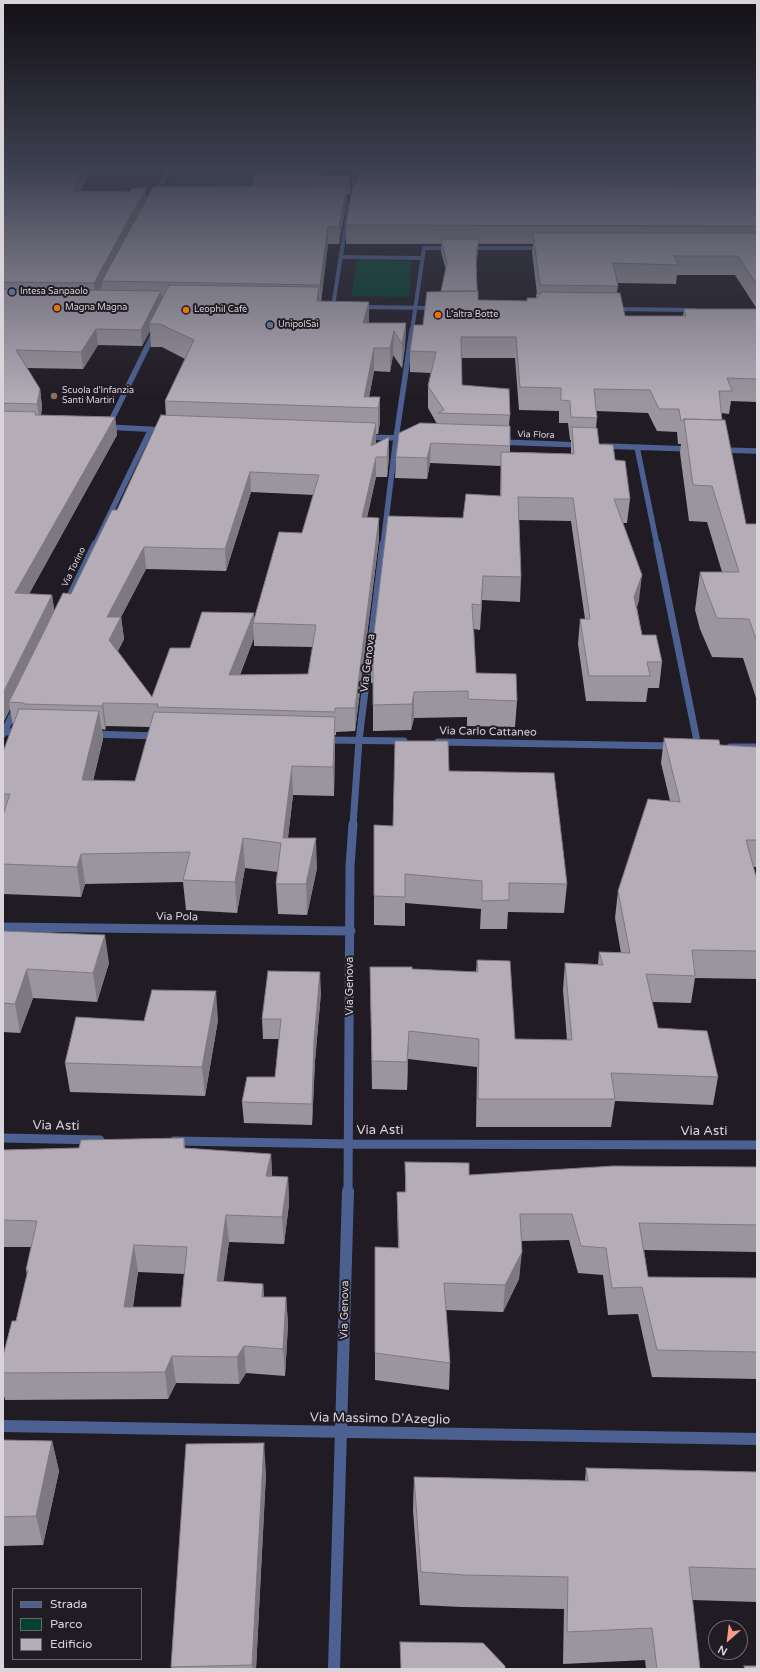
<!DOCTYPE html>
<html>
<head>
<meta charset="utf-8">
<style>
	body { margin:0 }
	#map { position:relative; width:760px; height:1672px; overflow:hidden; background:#211c24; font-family:"Varela Round",sans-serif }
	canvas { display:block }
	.frame { position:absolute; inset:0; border:4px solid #d8d4da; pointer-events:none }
	.legend { position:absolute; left:12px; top:1588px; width:130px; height:72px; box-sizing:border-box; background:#211c24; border:1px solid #6a666d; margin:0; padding:5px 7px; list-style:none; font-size:12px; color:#d8d4da }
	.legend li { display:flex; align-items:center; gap:8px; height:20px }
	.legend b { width:20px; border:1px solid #6a666d }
	.north { position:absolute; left:708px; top:1620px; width:40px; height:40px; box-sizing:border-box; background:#211c24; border:1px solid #6a666d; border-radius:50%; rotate:208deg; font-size:11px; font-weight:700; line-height:16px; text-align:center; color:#d8d4da }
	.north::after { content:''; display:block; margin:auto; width:14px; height:18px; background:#f49e87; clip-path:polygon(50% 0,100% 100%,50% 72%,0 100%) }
</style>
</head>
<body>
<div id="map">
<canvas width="760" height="1672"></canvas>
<div class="frame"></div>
<ul class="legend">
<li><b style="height:5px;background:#4c6192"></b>Strada</li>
<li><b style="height:11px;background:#00422d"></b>Parco</li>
<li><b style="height:11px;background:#b4adb8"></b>Edificio</li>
</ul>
<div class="north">N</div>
</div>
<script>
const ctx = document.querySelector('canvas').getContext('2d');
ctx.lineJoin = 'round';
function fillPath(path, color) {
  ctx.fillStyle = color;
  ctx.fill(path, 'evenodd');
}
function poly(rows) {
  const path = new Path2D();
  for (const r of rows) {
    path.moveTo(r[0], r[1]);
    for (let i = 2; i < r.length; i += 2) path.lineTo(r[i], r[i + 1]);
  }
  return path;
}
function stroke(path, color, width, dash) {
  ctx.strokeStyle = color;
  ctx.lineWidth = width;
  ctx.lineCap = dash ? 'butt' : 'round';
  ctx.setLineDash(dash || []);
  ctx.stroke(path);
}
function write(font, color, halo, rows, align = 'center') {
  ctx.font = font + ' "Varela Round",sans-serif';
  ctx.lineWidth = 4;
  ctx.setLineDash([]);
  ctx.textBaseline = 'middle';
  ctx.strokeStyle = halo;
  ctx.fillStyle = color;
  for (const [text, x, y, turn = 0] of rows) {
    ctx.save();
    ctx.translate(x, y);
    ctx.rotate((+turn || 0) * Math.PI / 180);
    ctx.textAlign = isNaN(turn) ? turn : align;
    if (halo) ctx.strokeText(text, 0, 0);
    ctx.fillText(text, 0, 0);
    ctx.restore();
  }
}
fillPath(poly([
	[175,167,258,167,254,194,165,192],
	[357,260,412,261,409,297,351,296]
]), '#00422d');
stroke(poly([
	[155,196,169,167],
	[468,248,542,248],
	[342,257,423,258],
	[412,331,424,248,450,248]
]), '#4c6192', 4);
stroke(poly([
	[106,427,165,430],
	[108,427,155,331],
	[366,437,398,438],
	[500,442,580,445],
	[604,446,690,449],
	[637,447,657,545],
	[722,450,757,451],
	[95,545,151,429],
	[383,545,396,438,412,330]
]), '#4c6192', 5.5);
stroke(poly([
	[657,544,698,746],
	[66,604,95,544],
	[3,732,20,732],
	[3,734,16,708],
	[92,734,158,736],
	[326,740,404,741],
	[438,742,674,746],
	[730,747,757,747],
	[353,825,359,740,383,544]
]), '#4c6192', 7);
stroke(poly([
	[3,927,351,931],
	[3,1138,100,1140],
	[174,1141,349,1144,757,1145],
	[348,1192,350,866,353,824]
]), '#4c6192', 9);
stroke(poly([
	[3,1426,757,1439],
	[334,1669,348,1191]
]), '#4c6192', 12);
stroke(poly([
	[333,306,349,205,353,197,355,167],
	[360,307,436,308],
	[614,309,694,310]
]), '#4c6192', 4);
fillPath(poly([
	[3,167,93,167,80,191,130,192,146,188,146,199,253,186,253,182,257,167,323,167,322,175,350,175,350,194,347,194,347,201,339,244,328,244,321,301,369,323,406,323,405,346,402,368,393,355,390,372,374,371,369,397,380,397,380,422,378,434,376,434,376,444,389,457,387,477,376,477,367,518,379,539,355,731,336,732,336,735,335,735,334,796,293,795,288,838,317,868,307,915,278,914,276,884,278,872,245,868,237,913,186,910,183,882,85,884,81,897,3,894,3,752,13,726,10,709,3,723],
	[150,331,151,347,162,347,185,359,165,401,166,416,117,510,71,594,54,611,52,595,29,594,117,435,115,417,41,415,42,407,40,389,26,368,83,369,98,345,142,346],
	[251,492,314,495,302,533,254,620,190,648,152,697,118,651,124,639,121,617,146,569,226,571],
	[254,638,254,646,313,647,308,674,240,675],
	[106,726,150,727,135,781,93,781,103,739,102,729,105,730],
	[378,167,757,167,757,309,735,275,677,275,676,284,617,283,618,286,617,293,625,316,683,316,684,309,757,309,757,402,731,401,729,414,721,413,722,420,746,524,757,524,757,701,743,658,712,657,700,629,695,610,700,572,722,572,707,522,689,521,680,453,681,444,678,444,677,432,657,431,648,413,596,411,597,418,596,428,599,444,615,460,630,499,627,523,622,523,639,600,637,607,642,635,662,662,659,688,648,688,646,702,586,701,578,644,580,619,585,619,571,521,519,520,521,577,520,602,482,600,480,630,474,629,476,673,517,701,515,727,467,726,467,717,414,718,411,730,373,731,373,683,371,683,371,658,463,518,500,496,501,466,430,463,427,479,395,478,396,457,437,424,428,408,428,386,431,373,410,372,410,351,441,292,446,270,441,252,441,244,346,244,346,225,357,183,357,176,380,170],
	[478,244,533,244,532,252,537,294,536,294,536,298,527,301,478,300,476,265,478,252],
	[461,358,515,358,519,410,559,411,559,423,568,423,570,440,571,440,571,454,510,452,510,446,509,426,510,415,462,385],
	[664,738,720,745,757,747,757,867,753,867,757,880,757,979,695,978,691,1003,652,1002,658,1028,718,1077,713,1105,615,1101,611,1127,476,1127,477,1067,408,1059,407,1090,372,1089,370,967,476,972,477,960,515,1039,567,1040,563,990,565,963,598,964,599,952,621,953,615,918,618,891,670,801,661,763],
	[449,771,567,884,564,913,508,912,507,929,480,929,481,909,405,903,405,926,374,925,374,825,393,826],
	[3,931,109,963,97,1002,33,998,20,1033,3,1032],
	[321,992,315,1061,312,1125,244,1123,242,1102,275,1077,279,1039,263,1039,262,1019],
	[218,1020,205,1096,70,1092,65,1063,144,1021],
	[184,1138,185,1148,271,1154,272,1176,288,1177,289,1204,284,1244,229,1242,223,1282,263,1284,264,1297,286,1297,288,1324,285,1376,246,1373,239,1384,176,1383,168,1399,5,1400,3,1392,3,1356,16,1321,27,1275,26,1270,31,1247,3,1247,3,1150,79,1148],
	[138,1272,184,1274,181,1307,133,1307],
	[405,1162,469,1175,757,1167,757,1252,644,1250,648,1277,757,1278,757,1379,652,1377,638,1314,608,1315,603,1275,578,1273,569,1240,521,1241,519,1279,503,1312,446,1310,450,1363,449,1390,375,1380,375,1247,398,1248,397,1192,405,1192],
	[3,1440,52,1441,59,1471,43,1545,3,1546],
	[586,1468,757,1472,757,1602,692,1600,700,1669,646,1669,645,1660,563,1664,564,1609,462,1607,420,1605,413,1510,414,1477,585,1481],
	[266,1473,256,1669,172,1669,171,1667]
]), '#9b959e');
fillPath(poly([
	[85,167,93,167,73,205,72,191],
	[321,167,323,167,321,181,320,175],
	[347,185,347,201,339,244,339,227],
	[146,188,147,202,102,281,102,286,96,299,94,283],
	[328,227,328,244,321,302,320,285],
	[479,239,478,252,475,270,476,257],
	[319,287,320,309,317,301],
	[161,291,163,307,149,324,150,331,142,346,141,330],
	[369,302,369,325,363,323],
	[406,323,405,346,402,368,402,344],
	[96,329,98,345,83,369,81,352],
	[394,331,393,355,390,372,390,348],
	[374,348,374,371,367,408,364,397],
	[40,389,42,407,40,422,37,404],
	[380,397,380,422,378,434,378,408],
	[115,417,117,435,18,614,15,593],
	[376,423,376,442,371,465,371,446],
	[389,437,389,457,387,477,387,457],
	[431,443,430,463,427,479,427,458],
	[376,457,376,477,362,538,362,517],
	[250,472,251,492,226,571,225,549],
	[379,518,379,539,355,731,355,708],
	[144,547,146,569,121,617,124,639,112,662,107,617],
	[642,575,639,600,632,622,634,597],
	[483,576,482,600,480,630,481,605],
	[52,595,55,615,9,702,10,709,3,723,3,693],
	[254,613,254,623,253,623,254,638,230,698,229,675],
	[414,692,414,718,411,730,412,704],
	[103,703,106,726,105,730,102,706],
	[99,711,103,739,86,810,82,780],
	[335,717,335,745,334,796,333,767],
	[292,766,293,795,284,868,283,838],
	[243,838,245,868,237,913,235,882],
	[316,838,317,868,307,915,306,884],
	[81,854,85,884,81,897,77,867],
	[105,935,109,963,97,1002,93,973],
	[27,969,33,998,20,1033,15,1004],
	[320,972,321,992,315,1061,312,1125,312,1104,314,1041],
	[216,991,218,1020,205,1096,202,1067],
	[409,1031,408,1059,407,1090,407,1062],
	[271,1154,272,1180,266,1176],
	[288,1177,289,1204,284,1244,282,1217],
	[226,1215,229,1242,220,1308,217,1281],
	[134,1245,138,1272,128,1334,124,1307],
	[522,1252,519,1279,503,1312,505,1285],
	[263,1284,265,1311,262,1297],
	[286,1297,288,1324,285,1376,283,1349],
	[244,1346,246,1373,239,1384,237,1357],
	[172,1356,176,1383,168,1399,165,1372],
	[52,1441,59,1471,43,1545,36,1516],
	[264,1443,266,1473,256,1669,253,1669,252,1665]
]), '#7e7981');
const building = poly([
	[3,167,85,167,72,191,130,192,132,188,146,188,94,283,3,282,3,167],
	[257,167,321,167,320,175,350,175,350,181,253,182,257,167],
	[388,167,757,167,757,179,357,176,357,170,390,170,388,167],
	[355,183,757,186,757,226,346,225,352,188,355,183],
	[347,185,339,227,328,227,320,285,102,281,153,187,347,185],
	[533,233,757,233,757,285,738,256,674,256,678,265,613,263,618,286,540,285,533,233],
	[441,239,479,239,476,257,477,291,441,291,447,263,441,239],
	[169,285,319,287,317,301,369,302,363,323,406,323,402,344,394,331,390,348,374,348,364,397,380,397,378,408,165,401,194,340,160,324,149,324,169,285],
	[3,289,161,291,141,330,96,329,81,352,16,350,40,389,37,404,3,403,3,289],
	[478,291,478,300,527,301,527,298,538,298,536,294,541,294,541,292,620,293,625,316,686,316,684,309,757,309,757,379,727,378,732,391,719,391,722,420,684,419,683,421,681,421,679,409,659,409,650,390,594,389,597,418,571,417,570,401,561,400,561,388,520,387,516,337,461,337,462,385,509,389,510,415,438,413,444,410,428,386,436,352,410,351,414,325,423,325,427,292,478,291],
	[3,411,36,412,35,415,115,417,15,593,52,595,3,693,3,411],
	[161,415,376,423,371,446,389,437,387,457,376,457,362,517,379,518,355,708,335,708,335,712,157,707,158,704,103,703,102,706,24,704,24,703,9,702,63,593,71,594,112,510,117,510,161,415],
	[250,472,319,475,302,533,279,532,253,623,316,625,308,674,229,675,254,613,202,612,190,648,170,648,152,697,109,640,121,617,107,617,144,547,225,549,250,472],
	[684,419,725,420,746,524,757,524,757,642,749,619,717,618,706,590,700,572,739,572,712,486,693,485,684,419],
	[420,423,510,426,510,446,431,443,427,458,396,457,399,433,420,423],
	[572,427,597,428,599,444,613,445,615,460,625,461,630,499,614,499,642,575,634,597,642,635,656,635,662,662,647,662,650,676,589,676,580,619,590,619,573,498,518,497,521,577,483,576,481,605,472,604,476,673,516,674,517,701,468,699,468,691,414,692,412,704,373,705,373,658,371,658,388,516,463,518,466,494,501,496,501,452,574,454,572,427],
	[19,709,99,711,82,780,135,781,154,712,335,717,333,767,292,766,283,838,316,838,306,884,276,884,281,843,243,838,235,882,183,880,190,852,81,854,77,867,3,864,3,815,10,794,3,794,3,752,19,709],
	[664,738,719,740,720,745,757,747,757,840,746,840,757,880,757,951,692,950,695,976,646,974,658,1028,707,1031,718,1077,611,1073,615,1099,478,1099,479,1039,409,1031,407,1062,372,1061,370,967,412,967,412,969,478,972,477,960,510,961,515,1039,572,1040,565,963,603,965,599,952,630,953,618,891,648,799,680,802,664,738],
	[395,741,448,741,449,771,554,773,567,884,509,883,509,900,482,901,482,881,405,874,405,897,374,896,374,825,393,826,395,741],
	[3,931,105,935,93,973,27,969,15,1004,3,1003,3,931],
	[268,971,320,972,314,1041,312,1104,242,1102,247,1077,275,1077,281,1019,262,1019,268,971],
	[152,990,216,991,202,1067,65,1063,76,1017,144,1021,152,990],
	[184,1138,184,1148,271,1154,266,1176,288,1177,282,1217,226,1215,217,1281,263,1284,262,1297,286,1297,283,1349,244,1346,237,1357,172,1356,165,1372,3,1373,3,1356,12,1321,16,1321,28,1270,26,1270,37,1221,3,1220,3,1150,79,1148,81,1140,184,1138],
	[134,1245,187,1247,181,1307,124,1307,134,1245],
	[405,1162,469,1163,469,1175,613,1166,757,1167,757,1225,639,1223,648,1277,757,1278,757,1352,657,1350,642,1287,612,1288,606,1248,581,1246,572,1214,520,1214,522,1252,505,1285,444,1283,450,1363,375,1353,375,1247,399,1248,397,1192,406,1192,405,1162],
	[3,1440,52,1441,36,1516,3,1517,3,1440],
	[264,1443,252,1665,171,1667,186,1444,264,1443],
	[586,1468,757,1472,757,1569,689,1567,700,1669,657,1669,652,1628,567,1632,568,1577,464,1575,421,1572,414,1477,588,1481,586,1468],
	[400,1642,483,1643,505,1666,505,1669,401,1669,400,1642],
	[744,1666,757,1666,757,1669,745,1669,744,1666]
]);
fillPath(building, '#b4adb8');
stroke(building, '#7e7981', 1);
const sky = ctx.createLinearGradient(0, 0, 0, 401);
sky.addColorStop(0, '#120f14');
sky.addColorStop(0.42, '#3d4050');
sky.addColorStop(1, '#3d405000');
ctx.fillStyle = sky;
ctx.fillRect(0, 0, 760, 401);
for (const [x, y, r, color] of [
	[12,292,4,"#5c6f8a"],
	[57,308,4,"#e8710a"],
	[186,310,4,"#e8710a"],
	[438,315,4,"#e8710a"],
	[270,325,4,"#5c6f8a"],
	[54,396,4,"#8d6e63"]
]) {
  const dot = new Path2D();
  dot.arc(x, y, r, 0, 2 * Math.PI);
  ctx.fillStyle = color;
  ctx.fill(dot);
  stroke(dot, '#211c24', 1.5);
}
write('9px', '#d8d4da', '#211c24', [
	["Intesa Sanpaolo",20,292],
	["Magna Magna",65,308],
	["Leophil Cafè",194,310],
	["L'altra Botte",446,315],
	["UnipolSai",278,325],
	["Scuola d'Infanzia",62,391],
	["Santi Martiri",62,401]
], 'left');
write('9px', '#d8d4da', '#211c24', [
	["Via Flora",536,435,2],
	["Via Torino",74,567,-64]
]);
write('11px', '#d8d4da', '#211c24', [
	["Via Genova",368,663,-83],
	["Via Carlo Cattaneo",488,732,1],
	["Via Pola",177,917,1],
	["Via Genova",350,986,-90],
	["Via Genova",345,1310,-89]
]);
write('13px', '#d8d4da', '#211c24', [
	["Via Asti",56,1126,1],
	["Via Asti",380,1131],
	["Via Asti",704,1132],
	["Via Massimo D'Azeglio",380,1419,1]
]);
</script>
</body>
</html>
